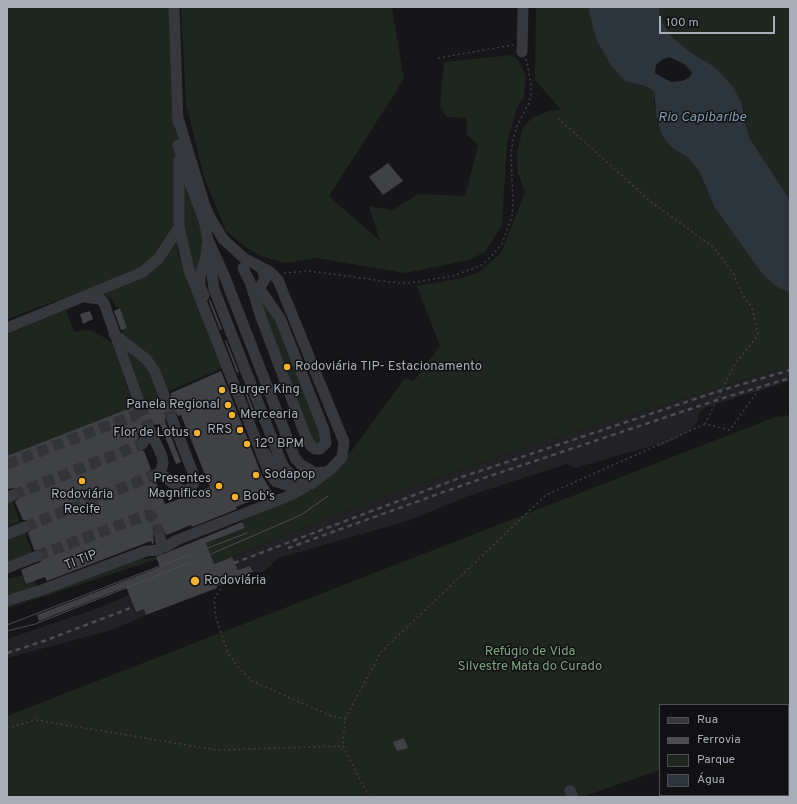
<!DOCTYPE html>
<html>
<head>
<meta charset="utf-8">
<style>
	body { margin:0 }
	#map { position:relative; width:797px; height:804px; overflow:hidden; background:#161618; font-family:Overpass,sans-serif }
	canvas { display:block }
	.frame { position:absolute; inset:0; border:8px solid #a8adb8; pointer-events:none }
	.legend { position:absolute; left:659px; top:704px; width:130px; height:92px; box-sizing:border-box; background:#111113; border:1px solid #4d4f55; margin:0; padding:5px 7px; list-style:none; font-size:12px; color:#a8adb8 }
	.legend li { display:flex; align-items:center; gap:8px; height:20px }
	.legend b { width:20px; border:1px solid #4d4f55 }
	.scale { position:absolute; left:659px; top:16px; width:116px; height:18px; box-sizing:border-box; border:2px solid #a8adb8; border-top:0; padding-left:5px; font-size:12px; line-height:14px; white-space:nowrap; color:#a8adb8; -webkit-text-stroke:3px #111113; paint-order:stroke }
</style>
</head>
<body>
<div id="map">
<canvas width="797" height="804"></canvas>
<div class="frame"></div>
<ul class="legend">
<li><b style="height:5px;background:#37383d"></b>Rua</li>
<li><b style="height:5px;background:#4a4c52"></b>Ferrovia</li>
<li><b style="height:11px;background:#1e261f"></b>Parque</li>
<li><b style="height:11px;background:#2c353c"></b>Água</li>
</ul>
<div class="scale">100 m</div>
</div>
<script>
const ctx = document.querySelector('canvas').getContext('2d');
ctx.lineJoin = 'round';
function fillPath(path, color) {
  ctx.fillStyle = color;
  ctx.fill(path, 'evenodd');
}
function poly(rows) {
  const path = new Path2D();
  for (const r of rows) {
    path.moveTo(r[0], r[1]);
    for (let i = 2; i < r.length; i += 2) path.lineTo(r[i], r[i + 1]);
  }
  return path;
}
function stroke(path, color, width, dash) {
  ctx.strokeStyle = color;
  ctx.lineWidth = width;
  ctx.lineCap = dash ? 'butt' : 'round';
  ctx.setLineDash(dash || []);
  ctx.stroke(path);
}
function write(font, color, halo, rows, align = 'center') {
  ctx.font = font + ' Overpass,sans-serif';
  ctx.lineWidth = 3;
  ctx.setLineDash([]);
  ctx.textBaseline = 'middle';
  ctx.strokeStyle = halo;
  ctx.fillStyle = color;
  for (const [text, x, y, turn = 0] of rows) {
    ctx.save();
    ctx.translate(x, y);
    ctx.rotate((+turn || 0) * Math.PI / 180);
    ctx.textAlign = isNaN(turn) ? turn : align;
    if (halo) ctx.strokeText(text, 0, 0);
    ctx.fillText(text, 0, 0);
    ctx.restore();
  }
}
fillPath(poly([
	[790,366,790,381,704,408,698,415,698,421,691,430,676,439,661,446,655,445,575,468,567,464,471,495,407,521,279,558,263,572,253,572,250,566,238,570,232,557,361,505,532,445],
	[129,595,135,612,144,609,146,615,112,630,7,658,7,639,96,609]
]), '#222225');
fillPath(poly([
	[7,7,170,7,178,148,175,225,154,258,136,272,7,319],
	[181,7,392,7,404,79,329,196,380,241,369,206,392,210,419,194,465,196,478,145,467,135,466,118,447,117,440,107,444,62,512,55,518,60,526,76,524,97,517,107,507,142,502,225,485,252,469,260,405,273,317,258,285,263,261,256,244,246,226,231,204,177,186,104],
	[536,7,588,7,588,10,638,85,648,87,654,92,654,102,671,147,688,158,699,171,715,208,763,275,777,287,790,293,790,366,532,445,361,505,214,564,206,543,245,528,242,521,280,504,338,466,353,449,405,378,414,381,440,346,417,286,463,278,479,272,501,253,525,192,518,173,517,153,523,127,532,118,549,111,561,110,535,80],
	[659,7,790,7,790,200,750,139,745,123,742,104,715,67,693,54,672,37,660,19],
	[184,180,205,238,196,275,182,226],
	[176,236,178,253,183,267,223,368,164,393,125,340,121,329,127,327,119,307,116,307,111,298,93,294,124,285],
	[260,299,274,312,325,438,316,448],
	[66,310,74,332,85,330,93,331,110,341,113,345,134,407,7,456,7,334],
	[121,348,139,358,150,367,162,396,141,404],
	[790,415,790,729,788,730,788,705,660,705,660,770,582,797,7,797,7,716,775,417],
	[11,498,20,522,7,527,7,500],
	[24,530,33,554,7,564,7,536],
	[156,557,157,559,7,609,7,607,26,602,138,560],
	[23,575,26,584,35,581,37,588,7,595,7,579]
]), '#1e261f');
fillPath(poly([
	[588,7,659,7,660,19,672,37,693,54,715,67,733,87,742,104,745,123,750,139,790,200,790,293,777,287,763,275,715,208,699,171,688,158,671,147,662,135,657,119,654,92,648,87,625,81,612,67,596,39],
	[669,57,684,64,692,72,690,77,682,81,671,82,655,73,656,65,662,60]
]), '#2c353c');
fillPath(poly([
	[388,163,403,181,383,195,369,177],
	[210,299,222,329,220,330,209,301],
	[120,308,127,328,121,330,114,311],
	[90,311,93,319,83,324,80,314],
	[226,340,239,372,237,373,225,341],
	[221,371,262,476,272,492,236,507,237,509,192,527,191,525,167,535,163,531,158,530,153,535,154,543,152,544,151,541,47,581,45,577,26,584,21,570,40,562,44,557,44,554,41,550,34,550,28,533,32,528,31,524,26,520,23,520,15,502,19,498,19,492,14,488,7,489,7,456,133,407,138,412,143,411,147,407,146,402,158,398,163,402,167,401,171,396,171,393],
	[170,412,176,413,178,416,181,415,210,487,196,492,192,496,182,498,165,504,156,482,152,482,148,478,147,473,151,469,144,451,137,449,135,443,139,437,137,433,142,431,145,422,150,421,155,425,160,424,176,464,181,462,165,421,166,415],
	[242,385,244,385,256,416,254,417],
	[242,522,245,528,206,543,214,564,232,557,238,570,250,566,253,572,217,586,217,588,146,615,144,609,136,612,126,587,39,621,37,615,160,567,156,557],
	[404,738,408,748,397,751,393,742]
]), '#404145');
stroke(poly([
	[164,395,172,419],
	[140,405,149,428],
	[7,464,133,416,138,412,140,405],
	[13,495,142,444],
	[25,527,154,475],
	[37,556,146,515,151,516,155,520,160,537]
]), '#333438', 11, [11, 5.5]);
stroke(poly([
	[438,58,513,45],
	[558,118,650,201,713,247,733,273,742,294,752,308,758,335,735,364,705,424,730,430,759,389],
	[284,273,309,271,398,283,410,283,453,276,484,264,502,244,512,216,513,203,511,156,513,140,517,126,529,103,531,93,531,83,526,59],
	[222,584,222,587,214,599,216,618,228,653,238,667,252,681,331,716,345,719],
	[40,617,176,564],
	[7,728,36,720,217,750,343,746],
	[369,797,343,746,345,719,381,652,546,495,705,424]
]), '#3d3f44', 1.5, [2, 3]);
stroke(poly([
	[174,7,178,122],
	[522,52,523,7],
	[177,115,205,206,211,219,223,239,245,259,270,272,278,280,344,442,342,457,331,469,311,484,292,487],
	[178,145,188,178,204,220,208,240,206,256,200,276,200,285,204,296],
	[179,160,179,227,189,270],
	[208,240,224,275,295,458,300,464,317,474],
	[209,253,214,289,280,459,285,469,294,476],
	[243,268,250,282,261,317,306,437,311,446,315,449,320,449,326,443,324,430,280,318,261,291,260,287,265,279,262,268],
	[84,297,100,299,104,303,140,405],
	[7,328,143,272,159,258,179,227],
	[114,334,146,359,154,370,164,395],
	[149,428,162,456,163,464,160,473,154,475],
	[142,444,149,435,149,428],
	[265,453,273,468,280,473,289,476,296,477,322,472],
	[160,473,182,491,189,490,194,483,193,473,172,419],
	[7,498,13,495],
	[7,534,25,527],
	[162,545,164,547,167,546,177,540,291,495,304,488],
	[7,568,37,556],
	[7,601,42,590,146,551,159,550,162,547,160,537],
	[570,791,573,797]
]), '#37383d', 11);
stroke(poly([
	[208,548,247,533],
	[211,554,301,515,328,496],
	[7,625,191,554],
	[7,631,35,624,194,561]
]), '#4a4c52', 1);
stroke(poly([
	[288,548,466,484,720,399,790,378],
	[234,563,462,477,719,391,790,370],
	[7,653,44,641,133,607]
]), '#4a4c52', 2.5, [5, 4]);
stroke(poly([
	[189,270,269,473,275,481,292,487]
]), '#37383d', 11);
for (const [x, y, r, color] of [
	[287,367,4,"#f2b134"],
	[222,390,4,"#f2b134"],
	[228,405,4,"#f2b134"],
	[232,415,4,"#f2b134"],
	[240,430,4,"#f2b134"],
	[197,433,4,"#f2b134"],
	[247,444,4,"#f2b134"],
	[256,475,4,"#f2b134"],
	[82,481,4,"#f2b134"],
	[219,486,4,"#f2b134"],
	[235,497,4,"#f2b134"],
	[195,581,5,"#f2b134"]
]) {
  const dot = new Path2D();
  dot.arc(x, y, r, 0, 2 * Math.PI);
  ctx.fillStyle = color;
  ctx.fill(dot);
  stroke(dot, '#111113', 1.5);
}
write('13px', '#a8adb8', '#111113', [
	["Rodoviária TIP- Estacionamento",295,367],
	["Burger King",230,390],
	["Panela Regional",220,405,"right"],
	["Mercearia",240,415],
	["RRS",232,430,"right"],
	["Flor de Lotus",189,433,"right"],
	["12º BPM",255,444],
	["Sodapop",264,475],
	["Presentes",211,479,"right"],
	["Magnificos",211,494,"right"],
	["Rodoviária",82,495,"center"],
	["Recife",82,510,"center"],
	["Bob's",243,497],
	["Rodoviária",204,581]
], 'left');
write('13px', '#a8adb8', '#111113', [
	["TI TIP",81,561,-21]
]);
write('13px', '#7fa381', '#111113', [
	["Refúgio de Vida",530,652],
	["Silvestre Mata do Curado",530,667]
]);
write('italic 14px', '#7f9bb3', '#111113', [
	["Rio Capibaribe",702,118]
]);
</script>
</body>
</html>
